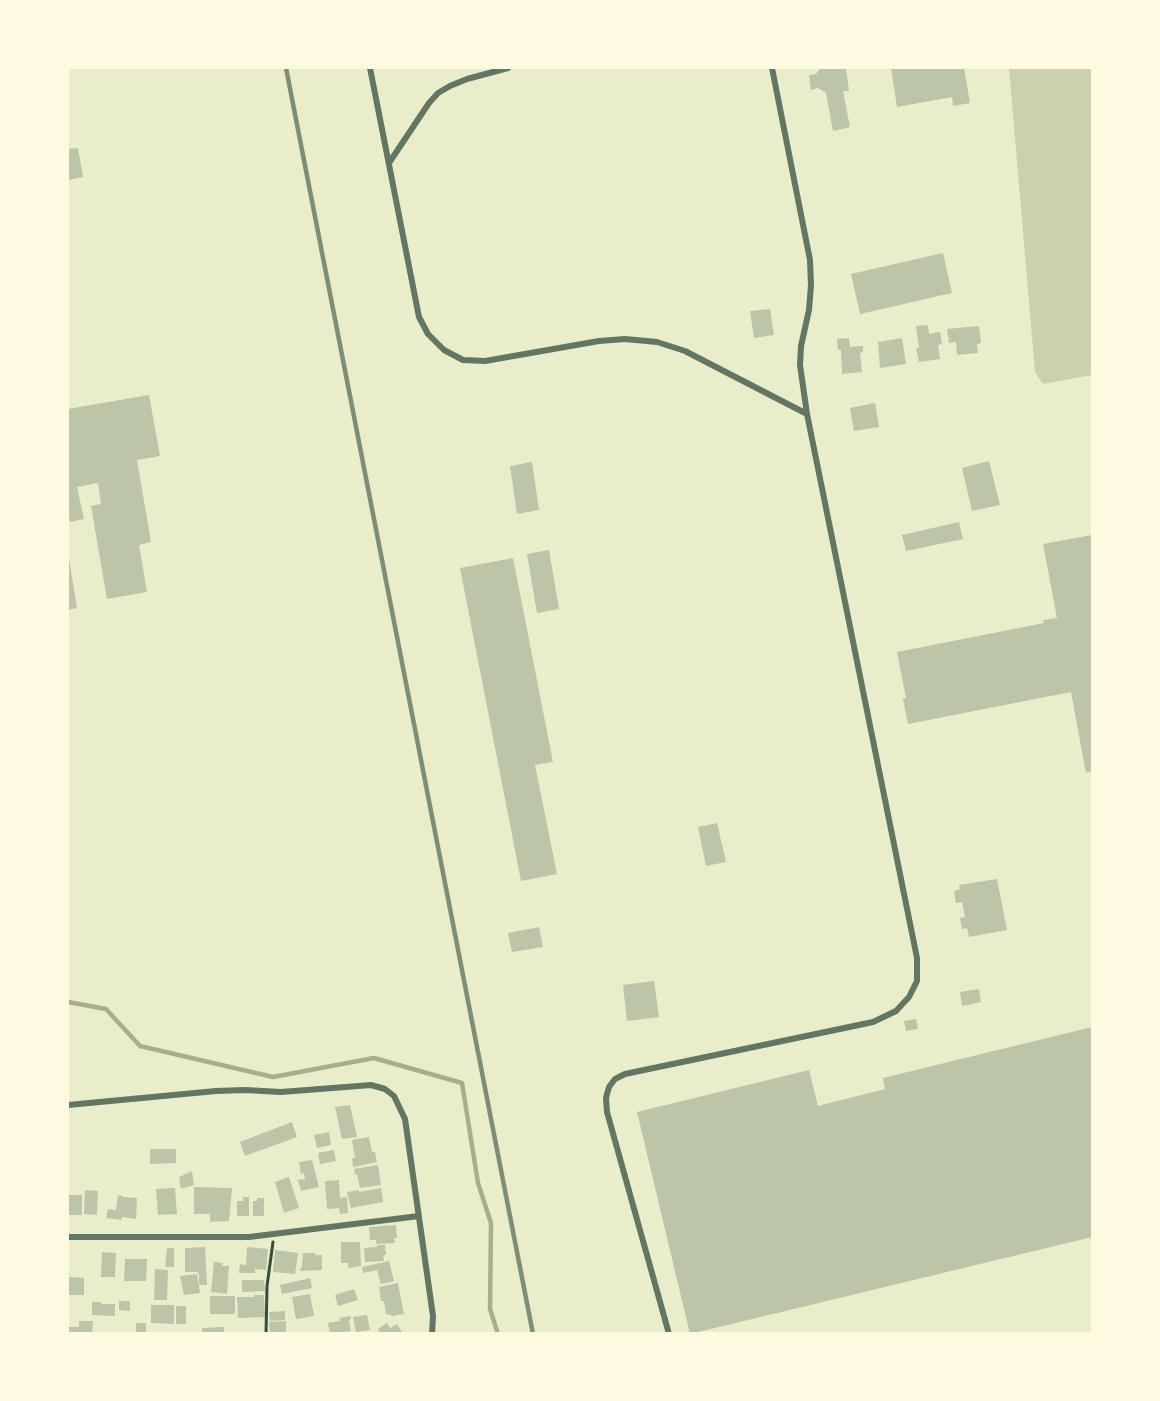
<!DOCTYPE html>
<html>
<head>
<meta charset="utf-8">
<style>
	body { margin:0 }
	#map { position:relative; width:1160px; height:1401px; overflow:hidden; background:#e9edc9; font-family:Mulish,sans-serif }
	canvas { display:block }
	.frame { position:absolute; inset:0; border:69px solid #fefae0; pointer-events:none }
</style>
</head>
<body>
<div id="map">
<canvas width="1160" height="1401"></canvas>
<div class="frame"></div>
</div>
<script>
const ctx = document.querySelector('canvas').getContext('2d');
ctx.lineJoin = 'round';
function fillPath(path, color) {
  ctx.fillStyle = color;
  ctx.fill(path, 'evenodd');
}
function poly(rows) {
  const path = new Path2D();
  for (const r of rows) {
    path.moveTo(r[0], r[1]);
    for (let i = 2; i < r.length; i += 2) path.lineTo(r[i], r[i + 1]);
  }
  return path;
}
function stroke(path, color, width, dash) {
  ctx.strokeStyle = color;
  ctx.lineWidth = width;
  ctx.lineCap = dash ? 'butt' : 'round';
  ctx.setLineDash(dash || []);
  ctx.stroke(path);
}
fillPath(poly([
	[1009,68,1092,68,1092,375,1043,384,1035,372]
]), '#cad2ad');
stroke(poly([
	[68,1002,106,1009,140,1046,273,1077,374,1058,462,1083,478,1183,491,1223,490,1309,498,1334]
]), '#a3b18a', 4.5);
fillPath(poly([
	[820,68,846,68,849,91,843,91,850,127,833,131,826,93,818,88,811,90,809,75,816,74],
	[891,68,964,68,970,103,953,106,952,97,897,107],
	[78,148,83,177,68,180,68,149],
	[943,253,952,293,860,314,851,274],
	[770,309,774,335,754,338,750,311],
	[928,325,929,334,940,332,942,344,938,345,940,359,919,362,916,348,919,348,916,326],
	[979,326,981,343,977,344,978,353,957,355,956,342,949,343,947,329],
	[849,338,850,347,863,346,863,352,860,353,862,372,842,374,841,350,838,350,837,339],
	[902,338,906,364,880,368,878,342],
	[149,395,160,456,137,460,151,542,139,545,147,592,107,599,91,506,101,504,98,483,77,487,84,519,70,522,68,509,68,409],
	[875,403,879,427,854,431,850,408],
	[989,461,1000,505,972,511,962,468],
	[532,462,539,510,517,514,510,466],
	[959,522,963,539,906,551,902,535],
	[1092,535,1092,771,1086,773,1071,692,908,724,903,699,906,698,897,652,1044,623,1043,620,1057,618,1043,544],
	[549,550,559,609,537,613,527,554],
	[513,558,553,762,535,765,557,874,521,881,460,568],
	[68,559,69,559,77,608,68,610],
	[717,823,726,862,706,866,698,827],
	[997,879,1007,930,969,937,967,928,962,929,960,918,965,917,962,902,956,903,954,891,960,889,959,885],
	[539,927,543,947,512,952,508,933],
	[654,981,659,1017,627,1021,623,985],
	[979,989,981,1002,962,1006,960,992],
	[916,1019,918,1029,906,1031,904,1021],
	[1092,1027,1092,1237,690,1334,637,1112,809,1070,818,1106,885,1089,883,1078],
	[350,1105,357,1137,342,1139,335,1107],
	[292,1122,297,1137,245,1156,240,1142],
	[329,1132,331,1145,317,1148,314,1135],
	[369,1137,372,1152,375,1152,377,1162,353,1167,352,1158,355,1158,352,1140],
	[150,1149,176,1149,176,1163,150,1164],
	[334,1150,336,1161,320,1164,318,1153],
	[312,1160,319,1187,301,1191,298,1180,305,1179,304,1173,301,1174,299,1162],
	[378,1165,381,1185,360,1188,357,1174,355,1175,354,1169],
	[192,1171,194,1185,181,1189,179,1177],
	[289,1177,299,1208,284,1213,275,1182],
	[339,1180,340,1198,347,1197,348,1213,340,1214,339,1208,327,1209,325,1181],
	[194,1187,232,1188,229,1221,210,1222,210,1214,194,1214],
	[175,1188,177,1214,158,1215,156,1189],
	[381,1188,383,1202,351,1208,347,1192,359,1190,359,1192],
	[85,1190,98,1191,97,1215,84,1214],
	[69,1195,82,1195,82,1215,68,1215,68,1198,69,1198],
	[118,1195,123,1196,123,1197,137,1198,136,1219,122,1217,122,1220,106,1218,108,1209,116,1210],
	[243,1197,249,1197,249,1216,237,1216,237,1201,243,1201],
	[257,1198,264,1198,264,1216,253,1216,253,1201,257,1201],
	[396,1225,397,1238,394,1238,395,1243,376,1244,376,1240,370,1240,369,1227],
	[341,1242,360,1242,361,1266,348,1268,348,1263,341,1263],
	[377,1245,385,1245,386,1255,383,1255,384,1261,365,1262,364,1248,377,1247],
	[205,1247,207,1285,199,1285,199,1275,197,1272,185,1272,185,1248],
	[247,1247,268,1249,266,1270,255,1269,255,1273,239,1273,240,1264,246,1265],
	[167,1248,174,1248,174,1267,165,1267],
	[275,1250,298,1253,295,1274,273,1272],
	[102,1252,116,1253,115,1277,101,1277],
	[303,1253,315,1253,315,1255,322,1255,322,1270,300,1271,301,1267,302,1267],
	[125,1259,147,1259,146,1281,124,1281],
	[389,1261,394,1281,381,1284,377,1270,363,1273,362,1267],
	[214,1262,223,1263,222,1266,229,1266,227,1294,211,1292],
	[155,1269,168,1270,167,1300,154,1300],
	[197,1274,200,1293,184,1295,180,1276],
	[69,1277,84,1278,84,1295,69,1295],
	[310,1278,312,1288,282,1294,280,1285],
	[242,1280,264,1280,265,1291,242,1292],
	[398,1283,404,1314,392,1316,391,1315,386,1314,384,1301,381,1301,379,1287],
	[354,1289,358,1300,338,1306,335,1295],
	[310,1294,314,1316,296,1319,292,1297],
	[254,1295,264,1295,265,1317,238,1318,237,1297,254,1297],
	[210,1296,235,1296,235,1314,210,1314],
	[119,1301,130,1301,130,1311,119,1310],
	[92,1302,101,1302,101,1304,115,1304,115,1316,92,1315],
	[151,1305,174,1305,174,1324,151,1323],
	[176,1306,186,1306,186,1324,176,1324],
	[285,1311,285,1320,270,1321,269,1312],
	[367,1315,370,1330,356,1332,353,1317],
	[351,1316,351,1319,349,1320,351,1331,330,1334,328,1323,340,1321,339,1318],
	[79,1321,93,1321,92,1334,68,1334,68,1327,79,1327],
	[286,1321,286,1333,270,1334,269,1322],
	[136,1323,146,1323,146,1334,136,1334],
	[387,1323,390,1328,397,1324,403,1334,380,1334,378,1329],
	[224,1327,224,1334,202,1334,202,1328]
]), '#bcc5a7');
stroke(poly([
	[266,1334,267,1286,273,1242]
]), '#344e41', 3);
stroke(poly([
	[370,68,419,317,428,334,444,350,463,360,485,361,599,341,625,339,657,342,685,351,807,414],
	[389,163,429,103,438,93,450,86,467,79,508,68],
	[68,1105,216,1091,245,1090,281,1092,371,1085,385,1089,394,1096,405,1119,433,1316,432,1334],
	[68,1237,249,1237,419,1216],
	[669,1334,607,1112,606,1098,609,1087,615,1079,625,1074,873,1022,896,1011,909,997,917,981,917,958,807,414,800,365,801,346,809,310,811,285,810,260,772,68]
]), '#617663', 6);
stroke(poly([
	[286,68,533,1334]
]), '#7c8e77', 4.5);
</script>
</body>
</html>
